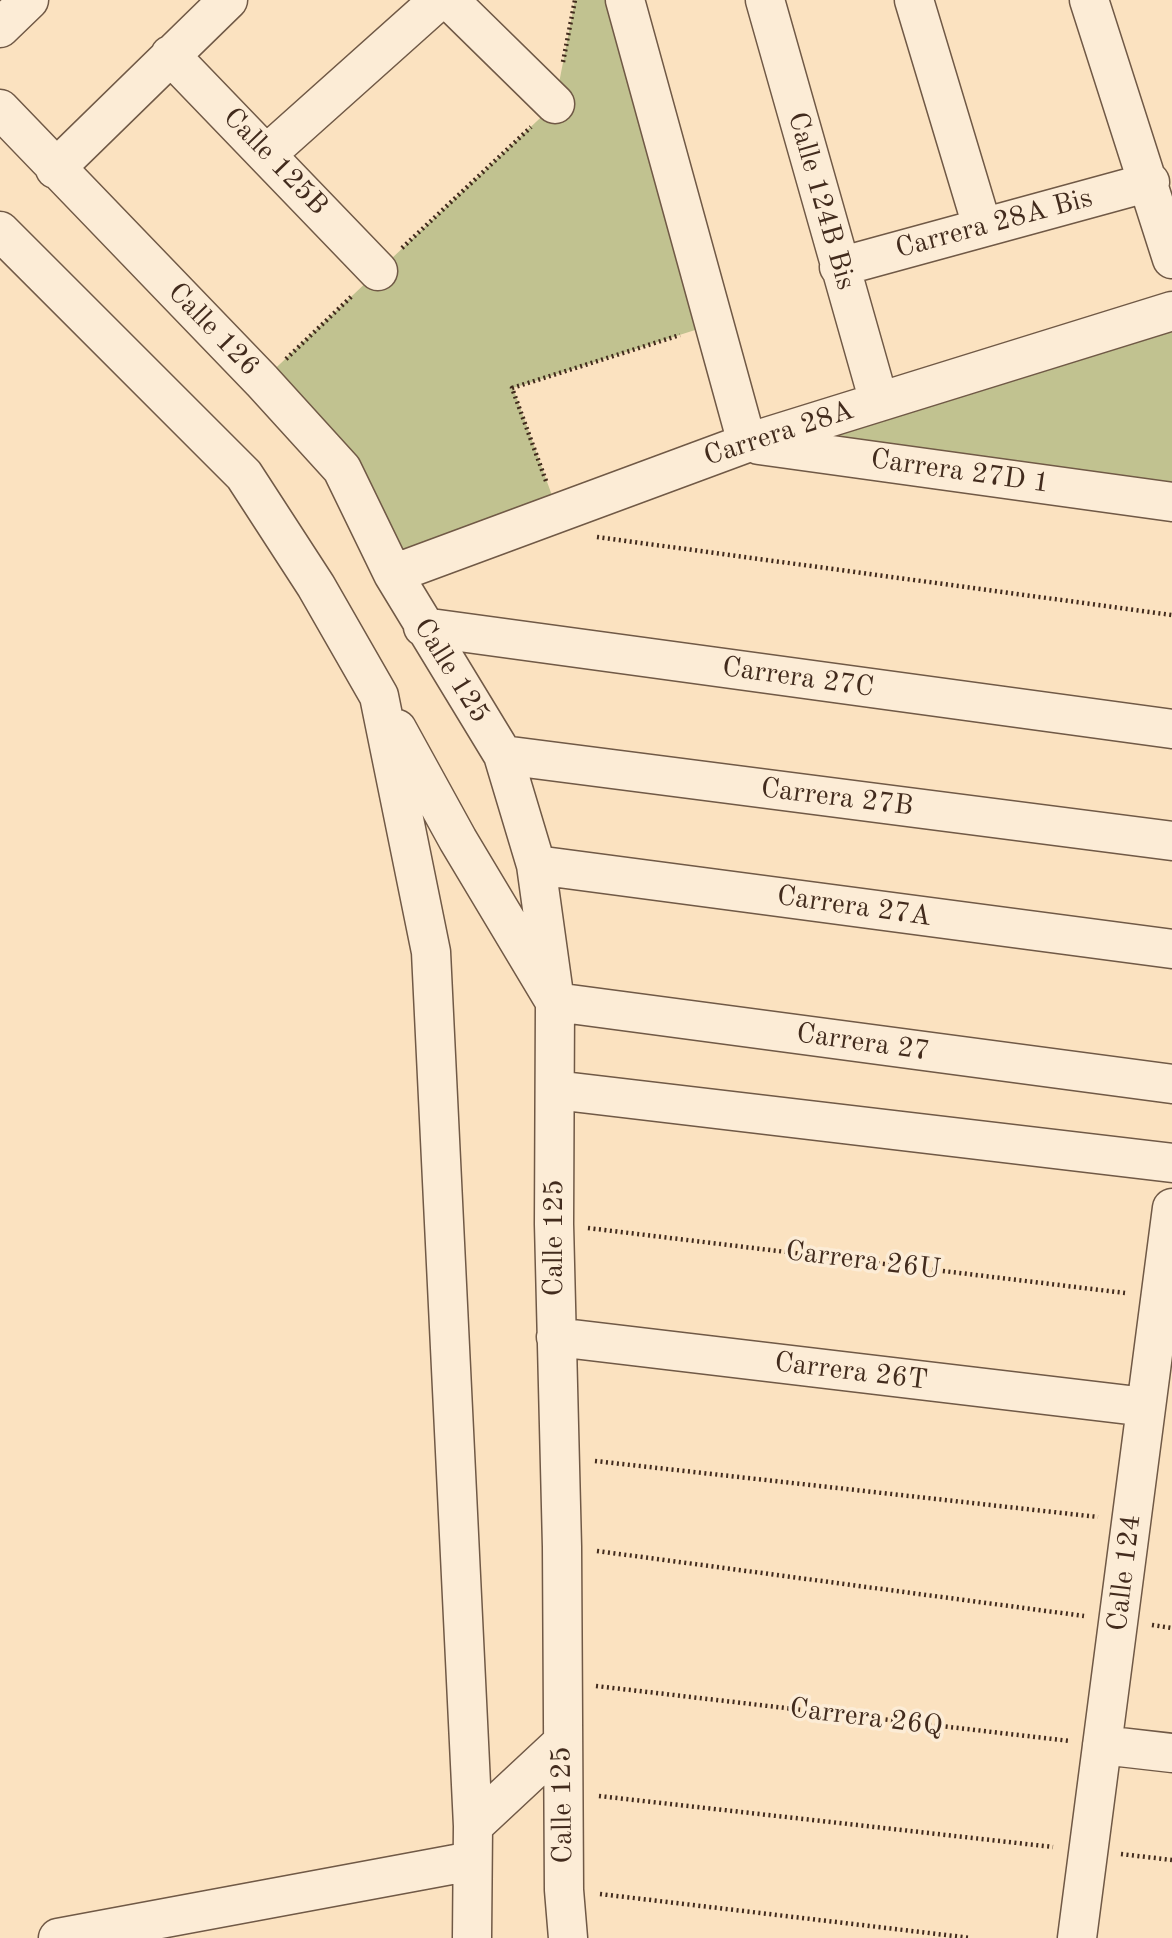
<!DOCTYPE html>
<html>
<head>
<meta charset="utf-8">
<style>
	body { margin:0 }
	canvas { display:block; background:#fbe2c0 }
</style>
</head>
<body>
<canvas width="1172" height="1938"></canvas>
<script>
const ctx = document.querySelector('canvas').getContext('2d');
ctx.lineJoin = 'round';
function fillPath(path, color) {
  ctx.fillStyle = color;
  ctx.fill(path, 'evenodd');
}
function poly(rows) {
  const path = new Path2D();
  for (const r of rows) {
    path.moveTo(r[0], r[1]);
    for (let i = 2; i < r.length; i += 2) path.lineTo(r[i], r[i + 1]);
  }
  return path;
}
function stroke(path, color, width, dash) {
  ctx.strokeStyle = color;
  ctx.lineWidth = width;
  ctx.lineCap = dash ? 'butt' : 'round';
  ctx.setLineDash(dash || []);
  ctx.stroke(path);
}
function write(font, color, halo, rows, align = 'center') {
  ctx.font = font + ' "Old Standard TT",serif';
  ctx.lineWidth = 7;
  ctx.setLineDash([]);
  ctx.textBaseline = 'middle';
  ctx.strokeStyle = halo;
  ctx.fillStyle = color;
  for (const [text, x, y, turn = 0] of rows) {
    ctx.save();
    ctx.translate(x, y);
    ctx.rotate((+turn || 0) * Math.PI / 180);
    ctx.textAlign = isNaN(turn) ? turn : align;
    if (halo) ctx.strokeText(text, 0, 0);
    ctx.fillText(text, 0, 0);
    ctx.restore();
  }
}
fillPath(poly([
	[575,0,625,0,714,324,513,388,558,512,393,574,262,381,555,104],
	[1172,311,1172,502,747,443]
]), '#c1c290');
const minor = poly([
	[449,0,555,104],
	[625,0,747,443],
	[765,0,879,402],
	[914,0,982,226],
	[1089,0,1172,259],
	[0,28,29,0],
	[170,55,378,271],
	[0,109,262,381,342,469,393,574,503,755,536,865,555,1002,554,1224,562,1547,564,1890,568,1938],
	[268,153,439,0],
	[55,169,228,0],
	[0,231,244,475,316,586,379,696,431,952,473,1826,472,1938],
	[839,267,1150,182],
	[759,445,1172,502],
	[393,574,747,443,1172,311],
	[423,627,1172,729],
	[397,729,458,840,555,1002,1172,1084],
	[503,755,1172,841],
	[536,865,1172,949],
	[555,1090,1172,1163],
	[556,1337,1146,1407],
	[1102,1745,1172,1753],
	[473,1826,562,1743],
	[58,1938,472,1861],
	[1077,1938,1172,1208]
]);
stroke(minor, '#705946', 41);
stroke(poly([
	[563,62,575,0],
	[402,248,531,127],
	[286,359,353,295],
	[546,481,512,388,680,335],
	[597,537,1172,615],
	[588,1228,1125,1293],
	[595,1461,1098,1517],
	[597,1551,1084,1616],
	[1152,1625,1172,1628],
	[596,1686,1070,1741],
	[599,1796,1053,1847],
	[1121,1854,1172,1860],
	[600,1894,971,1938]
]), '#422b1d', 4.5, [2, 3.5]);
stroke(minor, '#fcecd6', 38);
write('28px', '#422b1d', '#fcecd6', [
	["Calle 125B",275,162,46],
	["Calle 124B Bis",821,201,74],
	["Carrera 28A Bis",994,224,-15],
	["Calle 126",213,330,46],
	["Carrera 28A",779,434,-18],
	["Carrera 27D 1",960,472,8],
	["Calle 125",451,671,58],
	["Carrera 27C",798,678,8],
	["Carrera 27B",837,798,7],
	["Carrera 27A",854,907,8],
	["Carrera 27",863,1043,8],
	["Calle 125",555,1238,-90],
	["Carrera 26U",863,1261,7],
	["Carrera 26T",851,1372,7],
	["Calle 124",1125,1573,-83],
	["Carrera 26Q",866,1718,7],
	["Calle 125",563,1805,-91]
]);
</script>
</body>
</html>
